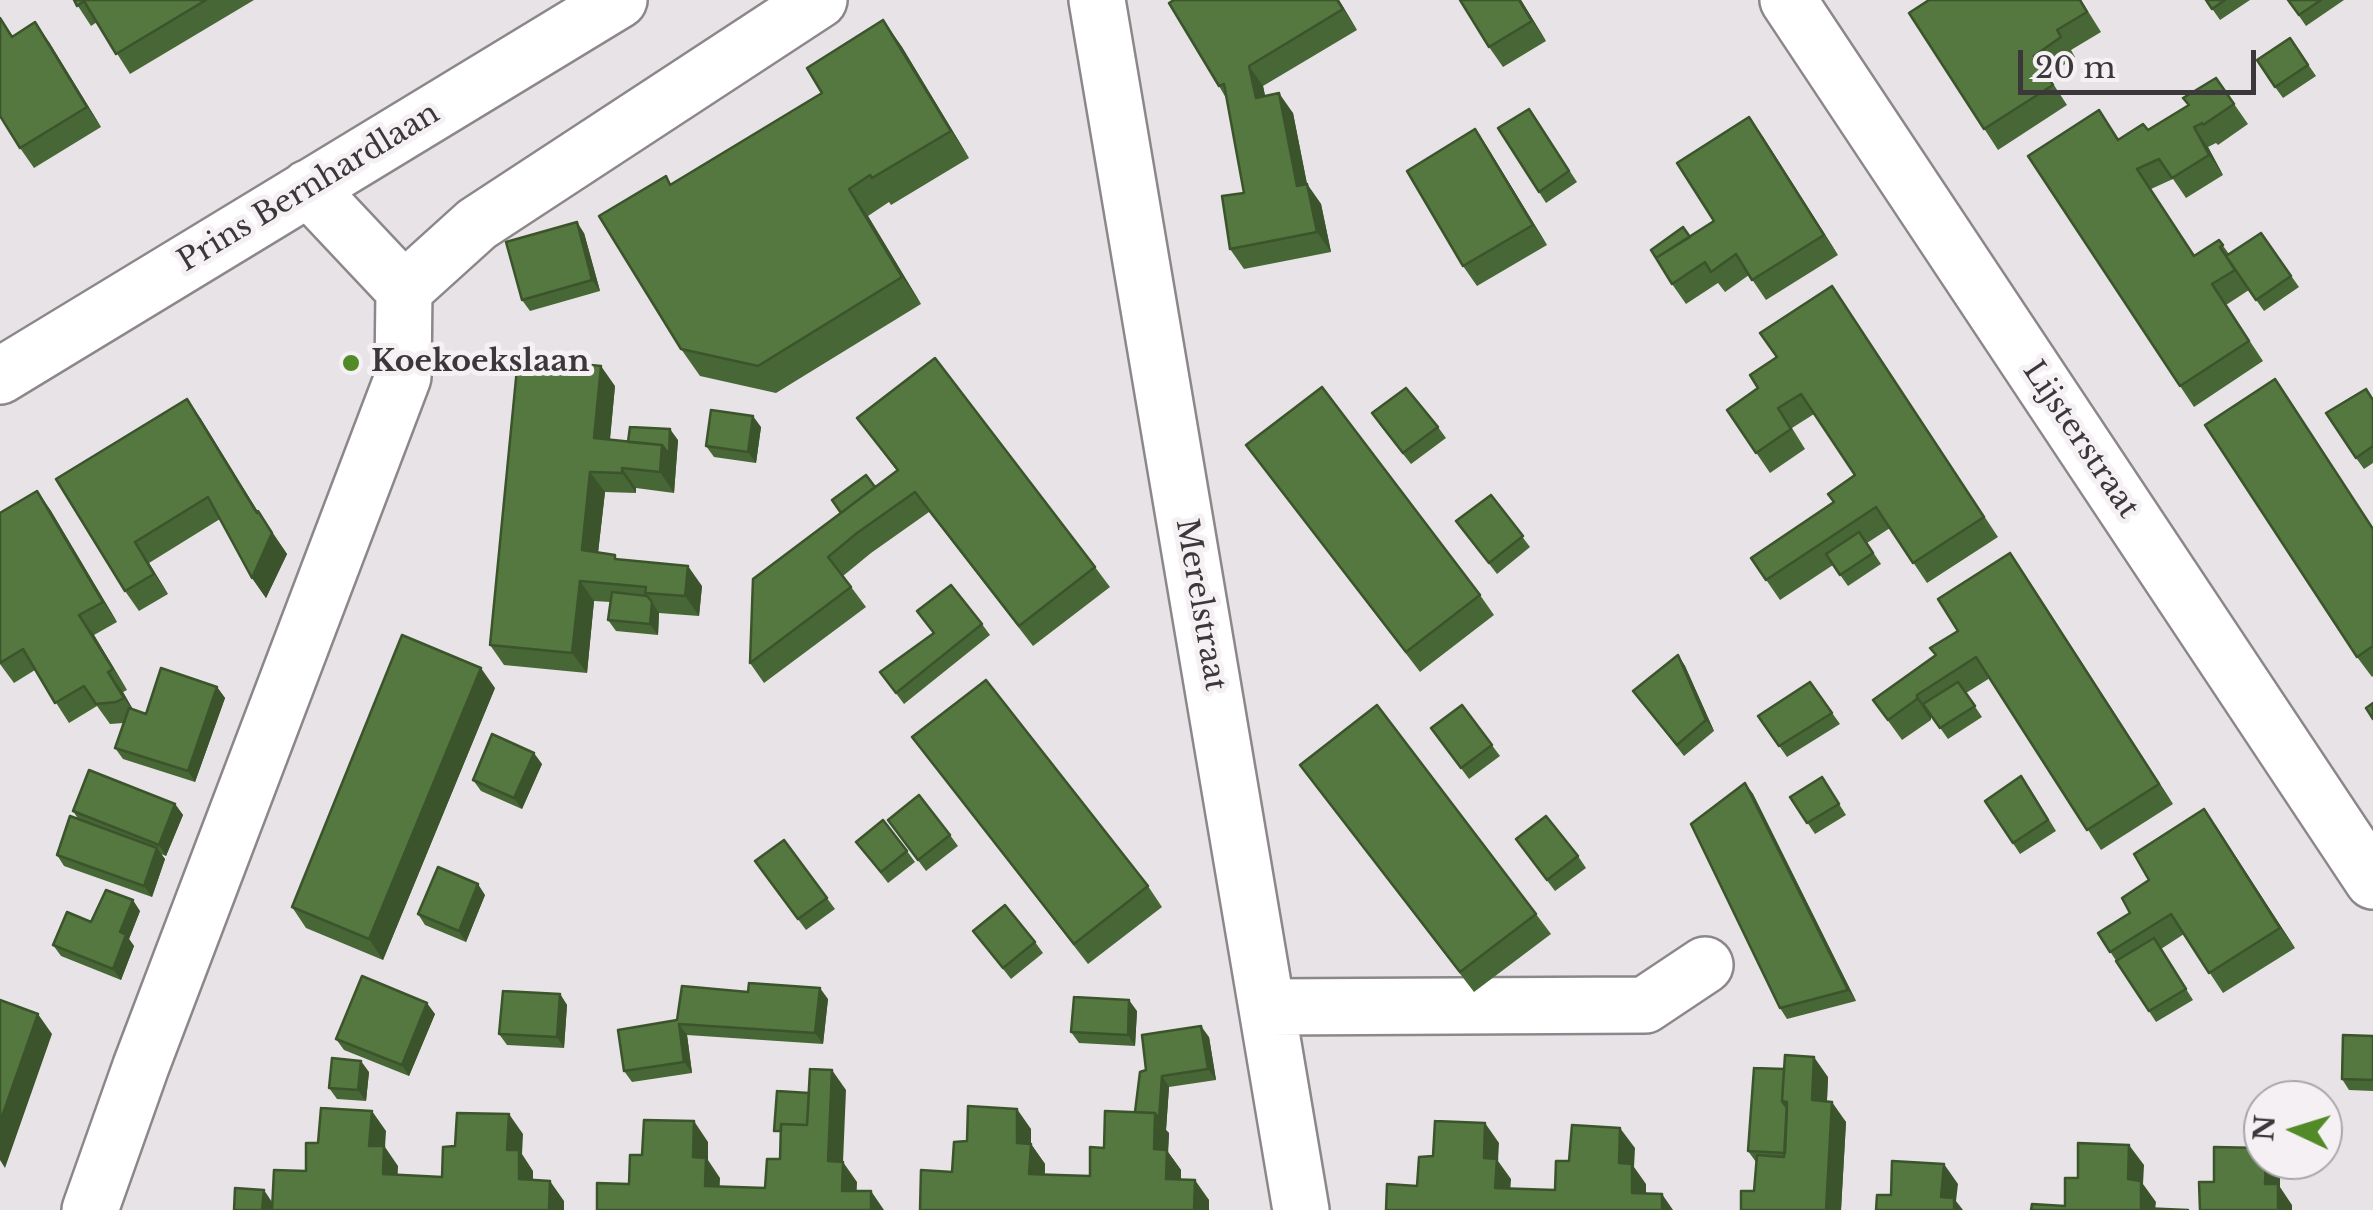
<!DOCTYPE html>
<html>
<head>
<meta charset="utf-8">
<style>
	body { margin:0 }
	#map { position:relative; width:2373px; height:1210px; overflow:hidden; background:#e8e3e6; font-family:"Libre Baskerville",serif }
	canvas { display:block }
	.north { position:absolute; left:2243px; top:1080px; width:100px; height:100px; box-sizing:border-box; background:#f5f0f3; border:2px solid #aaa6a9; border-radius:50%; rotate:274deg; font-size:28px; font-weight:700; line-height:40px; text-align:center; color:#3a3839 }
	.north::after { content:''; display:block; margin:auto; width:35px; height:45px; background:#518a26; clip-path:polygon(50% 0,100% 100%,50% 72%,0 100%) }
	.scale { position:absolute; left:2018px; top:50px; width:238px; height:45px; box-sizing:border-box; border:5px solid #3a3839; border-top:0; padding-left:12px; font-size:30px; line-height:35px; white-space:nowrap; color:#3a3839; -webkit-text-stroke:8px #f5f0f3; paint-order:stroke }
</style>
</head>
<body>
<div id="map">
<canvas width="2373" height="1210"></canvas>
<div class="north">N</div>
<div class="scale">20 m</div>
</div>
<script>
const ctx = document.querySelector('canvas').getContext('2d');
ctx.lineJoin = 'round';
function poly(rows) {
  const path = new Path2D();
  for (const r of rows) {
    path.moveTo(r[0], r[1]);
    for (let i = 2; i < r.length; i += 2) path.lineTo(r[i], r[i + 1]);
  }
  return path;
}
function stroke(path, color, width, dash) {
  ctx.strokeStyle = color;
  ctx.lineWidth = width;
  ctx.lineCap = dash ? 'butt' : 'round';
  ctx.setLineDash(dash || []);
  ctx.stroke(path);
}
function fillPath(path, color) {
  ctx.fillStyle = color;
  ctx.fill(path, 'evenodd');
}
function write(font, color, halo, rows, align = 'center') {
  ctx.font = font + ' "Libre Baskerville",serif';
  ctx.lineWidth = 10;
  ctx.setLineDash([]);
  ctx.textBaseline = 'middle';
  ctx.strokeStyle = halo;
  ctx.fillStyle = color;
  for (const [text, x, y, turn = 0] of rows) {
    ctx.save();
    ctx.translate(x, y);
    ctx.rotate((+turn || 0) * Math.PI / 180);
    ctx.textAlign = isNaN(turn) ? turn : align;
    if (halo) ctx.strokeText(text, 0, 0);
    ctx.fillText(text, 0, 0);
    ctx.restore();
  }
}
const minor = poly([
	[1097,0,1301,1210],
	[1788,0,2373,881],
	[308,188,404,290],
	[0,376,619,0],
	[1269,1007,1645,1005,1705,965],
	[90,1210,141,1066,403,377,404,290,477,224,819,0]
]);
stroke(minor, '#8c878a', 60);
stroke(minor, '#fff', 55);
fillPath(poly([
	[74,0,254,0,130,74,97,22,91,26],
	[1174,0,1339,0,1357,30,1263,86,1265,96,1293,113,1307,184,1321,204,1331,252,1244,269,1230,249,1244,193,1226,98,1219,86],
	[1521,0,1546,41,1503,67,1489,47],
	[2081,0,2101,32,2071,50,2075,57,2048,76,2067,105,1998,150,1909,13],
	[2206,0,2250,0,2220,20],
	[2288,0,2344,0,2306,26],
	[883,20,902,47,969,158,891,205,889,202,868,216,921,304,776,393,700,376,681,349,666,176,671,184,822,93],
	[13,36,49,42,101,127,34,168,20,148],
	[2290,38,2316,76,2283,98,2275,87],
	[2216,78,2248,124,2218,145,2216,143,2208,147,2223,175,2186,198,2173,179,2151,189,2195,256,2219,240,2229,254,2261,233,2299,287,2264,311,2249,290,2226,305,2263,361,2194,407,2180,386,2119,140,2148,130,2188,106,2183,98],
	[1529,109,1577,182,1546,203,1498,128],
	[1475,129,1489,150,1547,245,1477,286,1463,266],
	[1763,137,1838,255,1766,300,1749,275,1725,292,1718,283,1686,304,1672,284,1690,237,1714,221],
	[584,233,600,291,530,311,522,300],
	[1832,286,1998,537,1927,583,1890,528,1867,543,1881,564,1848,586,1833,565,1780,600,1751,558,1834,502,1855,475,1814,414,1792,428,1805,449,1770,473,1727,410,1758,388,1777,357],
	[2275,379,2373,528,2373,676,2372,677,2357,657],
	[615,386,610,440,628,442,678,440,674,493,636,488,636,493,605,492,598,553,702,586,699,616,659,613,658,635,616,631,608,620,610,602,594,601,587,673,504,665,490,645],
	[187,399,258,512,287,554,266,598,252,578,220,519,149,563,168,594,139,611,125,591,56,479],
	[2373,399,2373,463,2364,469,2356,458],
	[857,418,1095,567,1110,587,1033,646,929,512,871,553,843,576,866,607,764,683,750,663,875,487,897,471],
	[1379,424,1438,427,1446,438,1411,464],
	[761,427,756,463,714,457,706,446],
	[1246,445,1480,595,1494,615,1420,672],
	[37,491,51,511,117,622,94,635,127,690,123,692,133,710,146,714,217,687,225,698,195,782,123,759,115,748,124,723,110,724,97,706,69,723,35,670,14,683,0,664],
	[1491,495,1530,547,1497,574,1456,521],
	[2010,553,2173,804,2101,850,1990,678,1966,693,1982,717,1948,739,1931,715,1931,720,1902,740,1873,700,1935,656,1958,631],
	[982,624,990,635,904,704,880,672],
	[1678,655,1685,666,1714,731,1684,756,1633,691],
	[1810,682,1840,724,1787,757,1758,716],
	[495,688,383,960,306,928,292,907],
	[1462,705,1500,756,1469,779,1431,728],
	[912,737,1148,886,1162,907,1088,964],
	[542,764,522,809,481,791,473,780],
	[1300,765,1536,914,1551,934,1474,992],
	[1822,777,1846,815,1815,834,1790,797],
	[1745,783,1753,794,1856,1001,1787,1019,1780,1008],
	[2029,787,2056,831,2020,854,1985,801],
	[175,804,183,815,166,856,161,854,165,859,152,897,64,866,57,855,79,820,73,811],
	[2204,809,2295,948,2223,993,2184,934,2161,949,2193,1000,2156,1022,2098,933,2130,913,2149,880],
	[888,820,950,835,958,846,926,871],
	[1516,839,1578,856,1586,868,1555,891],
	[784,840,835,909,806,930,755,861],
	[856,842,907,851,915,862,888,883],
	[485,895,466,942,425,925,418,914],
	[140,911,129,939,134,946,121,980,61,956,53,945,91,922],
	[973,931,1035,942,1043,953,1011,979],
	[560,994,567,1005,564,1048,507,1045,499,1034],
	[828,999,823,1044,687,1035,692,1073,632,1082,624,1071,618,1030],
	[1137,1011,1135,1046,1079,1043,1071,1032],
	[435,1014,409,1076,344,1050,336,1039],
	[2373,1036,2373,1091,2349,1090,2342,1079],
	[1209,1037,1216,1080,1169,1087,1166,1130,1169,1133,1168,1152,1181,1170,1181,1179,1209,1200,1209,1210,920,1210,952,1172,967,1141,1031,1129,1031,1144,1045,1164,1045,1175,1090,1176,1104,1148,1135,1112,1146,1070],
	[1784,1069,1828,1077,1827,1101,1846,1122,1841,1210,1741,1210,1754,1191,1756,1162,1748,1151],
	[369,1072,366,1101,337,1099,329,1088]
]), '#486736');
fillPath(poly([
	[1337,0,1339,0,1357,30],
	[1519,0,1521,0,1546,41,1532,21],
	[883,20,902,47,969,158,951,131],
	[35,22,49,42,101,127,87,107],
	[1249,66,1263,86,1270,118,1256,98],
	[1279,93,1293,113,1307,184,1321,204,1331,252,1317,232,1297,186],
	[1749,117,1763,137,1838,255,1824,235],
	[2194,127,2208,147,2223,175,2209,155],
	[1475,129,1489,150,1547,245,1533,225],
	[849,189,868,216,921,304,902,277],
	[577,222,584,233,600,291,592,280],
	[601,366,615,386,608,458,594,438],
	[187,399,201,419,271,533,257,513],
	[753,416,761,427,756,463,748,452],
	[670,429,678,440,674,493,660,472,662,445],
	[622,468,636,488,636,493,622,473],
	[590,472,605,492,596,570,582,550],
	[37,491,51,511,117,622,103,602],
	[258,511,287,554,266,598,252,578],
	[135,542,149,563,168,594,154,574],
	[2010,553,2024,573,2173,804,2159,784],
	[688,566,702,586,699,616,685,596],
	[580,581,594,601,587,673,572,653],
	[652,602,659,613,658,635,650,624],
	[79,615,94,635,127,690,113,669],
	[1678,655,1685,666,1714,731,1706,720],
	[481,668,495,688,383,960,369,939],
	[108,672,123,692,138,718,124,698],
	[217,687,225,698,195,782,188,771],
	[1917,695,1931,715,1931,720,1917,699],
	[534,753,542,764,522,809,514,798],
	[1745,783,1753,794,1856,1001,1848,990],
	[175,804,183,815,166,856,159,845],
	[2204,809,2218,829,2295,948,2280,928],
	[157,848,165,859,152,897,144,886],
	[478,884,485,895,466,942,459,931],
	[133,900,140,911,129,939,134,946,121,980,113,969,120,932],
	[820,988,828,999,823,1044,815,1033],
	[560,994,567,1005,564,1048,557,1037],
	[1129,1000,1137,1011,1135,1046,1128,1035],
	[427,1003,435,1014,409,1076,402,1065],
	[38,1014,52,1034,5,1168,0,1160,0,1122],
	[679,1024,687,1035,692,1073,684,1062],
	[1201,1026,1209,1037,1216,1080,1208,1069],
	[1814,1057,1828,1077,1826,1120,1812,1100],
	[361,1061,369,1072,366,1101,358,1090],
	[832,1070,846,1090,843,1162,857,1182,856,1210,842,1191,828,1161],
	[1162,1076,1169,1087,1166,1130,1169,1133,1168,1152,1181,1170,1180,1199,1166,1179,1154,1149,1155,1113],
	[1832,1102,1846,1122,1841,1210,1826,1210],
	[1017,1109,1031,1129,1031,1150,1031,1144,1045,1164,1043,1194,1029,1174,1017,1143],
	[372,1111,386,1131,385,1147,398,1166,397,1194,383,1174,369,1146],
	[509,1114,523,1134,522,1154,533,1171,533,1200,519,1179,507,1150],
	[694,1121,708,1142,708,1160,720,1178,719,1206,705,1186,693,1157],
	[1485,1123,1499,1143,1498,1161,1511,1179,1509,1208,1495,1188,1484,1158],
	[1620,1128,1635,1148,1634,1167,1646,1184,1646,1210,1632,1193,1619,1163],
	[2129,1145,2144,1165,2143,1184,2156,1202,2155,1210,2141,1208,2128,1179],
	[2266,1160,2275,1160,2280,1168,2280,1187,2292,1205,2292,1210,2278,1210,2265,1184],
	[1944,1164,1958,1184,1956,1201,1963,1210,1950,1210,1941,1197],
	[1195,1180,1209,1200,1209,1210,1194,1210],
	[550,1181,564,1201,564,1210,549,1210],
	[264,1190,272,1202,271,1210,262,1210],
	[871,1191,884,1210,871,1210],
	[1662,1194,1673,1210,1662,1210]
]), '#3b542c');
const building = poly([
	[74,0,206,0,116,54,84,1,77,6,74,0],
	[1174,0,1337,0,1343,9,1249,66,1256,98,1279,93,1297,186,1307,184,1317,232,1230,249,1222,196,1244,193,1224,84,1219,86,1169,3,1174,0],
	[1460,0,1519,0,1532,21,1489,47,1460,0],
	[1929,0,2080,0,2087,12,2057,30,2061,37,2034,56,2053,85,1984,129,1909,13,1929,0],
	[2206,0,2225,0,2212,9,2206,0],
	[2288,0,2321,0,2299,15,2288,0],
	[0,18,12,37,35,22,87,107,20,148,0,116,0,18],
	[883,20,951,131,872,178,870,175,849,189,902,277,758,366,681,349,599,216,666,176,670,185,822,93,807,68,883,20],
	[2290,38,2308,65,2275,87,2257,60,2290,38],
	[2216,78,2234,104,2203,125,2202,123,2194,127,2209,155,2172,178,2159,159,2137,169,2194,256,2219,240,2223,245,2220,247,2235,270,2212,284,2249,341,2180,386,2028,156,2099,110,2118,140,2143,124,2148,130,2189,105,2183,98,2216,78],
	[1529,109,1569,171,1539,192,1498,128,1529,109],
	[1749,117,1824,235,1752,280,1736,254,1711,272,1705,262,1672,284,1656,258,1714,221,1677,163,1749,117],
	[1475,129,1533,225,1463,266,1407,171,1475,129],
	[577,222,592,280,522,300,506,242,577,222],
	[1683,227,1690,237,1656,258,1651,250,1683,227],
	[2261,233,2291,276,2256,300,2226,256,2261,233],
	[1832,286,1984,517,1913,563,1876,507,1766,580,1751,558,1834,502,1828,494,1855,475,1801,394,1778,408,1791,429,1756,453,1727,410,1758,388,1750,375,1777,357,1760,333,1832,286],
	[518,358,601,366,594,438,662,445,660,472,622,468,622,473,590,472,582,550,615,555,615,559,688,566,685,596,645,593,646,587,580,581,572,653,490,645,518,358],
	[935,358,1095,567,1019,626,915,492,857,533,828,557,851,587,750,663,753,579,898,470,857,418,935,358],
	[2275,379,2373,529,2373,646,2357,657,2205,425,2275,379],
	[1322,387,1480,595,1406,652,1246,445,1322,387],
	[1406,388,1438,427,1403,453,1372,413,1406,388],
	[2366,389,2373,400,2373,446,2356,458,2326,413,2366,389],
	[187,399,257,513,258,511,272,533,252,578,208,497,135,542,154,574,125,591,56,479,187,399],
	[711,410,753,416,748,452,706,446,711,410],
	[630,427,670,429,669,454,662,445,628,442,630,427],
	[866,475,875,487,841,513,832,500,866,475],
	[37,491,103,602,79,615,113,669,108,672,124,698,116,702,96,704,84,686,55,703,23,649,0,663,0,513,37,491],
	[1491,495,1523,536,1489,563,1456,521,1491,495],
	[1859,532,1873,553,1840,575,1826,554,1859,532],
	[2010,553,2159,784,2087,830,1976,657,1917,695,1917,699,1888,720,1873,700,1936,655,1930,648,1958,631,1938,599,2010,553],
	[951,585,982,624,896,693,880,672,934,633,917,611,951,585],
	[612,592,647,596,652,602,650,624,608,620,612,592],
	[402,635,481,668,369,939,292,907,402,635],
	[1678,655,1706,720,1677,745,1633,691,1678,655],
	[161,668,217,687,188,771,115,748,129,708,146,714,161,668],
	[986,680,1148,886,1074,944,912,737,986,680],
	[1810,682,1832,713,1779,746,1758,716,1810,682],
	[1958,682,1975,706,1940,728,1923,704,1958,682],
	[2373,703,2373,719,2366,708,2373,703],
	[1377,705,1536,914,1460,972,1300,765,1377,705],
	[1462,705,1492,745,1461,768,1431,728,1462,705],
	[492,734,534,753,514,798,473,780,492,734],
	[89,770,175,804,159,845,73,811,89,770],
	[2021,776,2048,820,2013,843,1985,801,2021,776],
	[1822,777,1839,804,1807,823,1790,797,1822,777],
	[1745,783,1848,990,1780,1008,1691,824,1745,783],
	[919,795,950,835,918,860,888,820,919,795],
	[2204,809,2280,928,2209,973,2171,914,2110,952,2098,933,2130,913,2122,898,2149,880,2134,854,2204,809],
	[70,816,157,848,144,886,57,855,70,816],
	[1546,816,1578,856,1547,880,1516,839,1546,816],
	[883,820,907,851,881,872,856,842,883,820],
	[784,840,827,898,798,919,755,861,784,840],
	[438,867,478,884,459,931,418,914,438,867],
	[106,890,133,900,120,932,126,935,113,969,53,945,67,912,91,922,106,890],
	[1005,905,1035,942,1003,968,973,931,1005,905],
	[2154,938,2186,989,2149,1011,2116,961,2154,938],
	[362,976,427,1003,402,1065,336,1039,362,976],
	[749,983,820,988,815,1033,679,1024,684,1062,624,1071,618,1030,677,1020,682,986,748,992,749,983],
	[503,991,560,994,557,1037,499,1034,503,991],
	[1074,997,1129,1000,1128,1035,1071,1032,1074,997],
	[0,1000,38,1014,0,1122,0,1000],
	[1201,1026,1208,1069,1162,1076,1159,1119,1155,1113,1135,1112,1140,1072,1146,1070,1142,1035,1201,1026],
	[2343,1035,2373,1036,2373,1080,2342,1079,2343,1035],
	[1785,1055,1814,1057,1812,1100,1832,1102,1826,1210,1741,1210,1741,1191,1754,1191,1757,1155,1784,1157,1787,1102,1782,1101,1785,1055],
	[332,1058,361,1061,358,1090,329,1088,332,1058],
	[1754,1068,1784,1069,1782,1101,1787,1108,1785,1153,1748,1151,1754,1068],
	[810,1069,832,1070,828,1161,843,1162,842,1191,871,1191,871,1210,597,1210,597,1183,629,1184,630,1155,642,1155,644,1120,694,1121,693,1157,706,1158,705,1186,765,1188,767,1159,780,1159,781,1124,807,1125,810,1069],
	[777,1091,809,1093,807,1125,781,1124,781,1131,774,1131,777,1091],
	[968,1106,1017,1109,1017,1143,1031,1144,1029,1174,1058,1175,1090,1176,1090,1147,1104,1148,1105,1111,1155,1113,1154,1149,1167,1150,1166,1179,1195,1180,1194,1210,920,1210,921,1170,952,1172,954,1142,967,1141,968,1106],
	[321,1108,372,1111,369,1146,384,1146,383,1174,442,1177,443,1147,455,1146,457,1113,509,1114,507,1150,519,1150,519,1179,550,1181,549,1210,272,1210,274,1170,306,1171,306,1143,318,1143,321,1108],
	[1435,1121,1485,1123,1484,1158,1497,1159,1495,1188,1555,1190,1556,1161,1569,1161,1572,1125,1620,1128,1619,1163,1632,1164,1632,1193,1662,1194,1662,1210,1386,1210,1387,1184,1417,1186,1419,1157,1433,1156,1435,1121],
	[2078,1143,2129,1145,2128,1179,2141,1181,2141,1208,2188,1210,2031,1210,2032,1204,2065,1206,2065,1178,2078,1178,2078,1143],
	[2214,1147,2263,1148,2263,1160,2266,1160,2265,1184,2278,1184,2278,1210,2200,1210,2199,1182,2214,1182,2214,1147],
	[1892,1161,1944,1164,1941,1197,1954,1198,1954,1210,1876,1210,1877,1195,1891,1195,1892,1161],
	[235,1188,264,1190,262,1210,234,1210,235,1188]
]);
fillPath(building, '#54783f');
stroke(building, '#3b542c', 2.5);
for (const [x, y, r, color] of [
	[351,363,10,"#518a26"]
]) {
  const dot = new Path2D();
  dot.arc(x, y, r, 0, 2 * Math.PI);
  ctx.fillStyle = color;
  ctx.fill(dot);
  stroke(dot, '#f5f0f3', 4);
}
write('30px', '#3a3839', '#f5f0f3', [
	["Prins Bernhardlaan",309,188,-31],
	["Lijsterstraat",2080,440,56],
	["Merelstraat",1200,605,80]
]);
write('bold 30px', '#3a3839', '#f5f0f3', [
	["Koekoekslaan",371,363]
], 'left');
</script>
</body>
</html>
